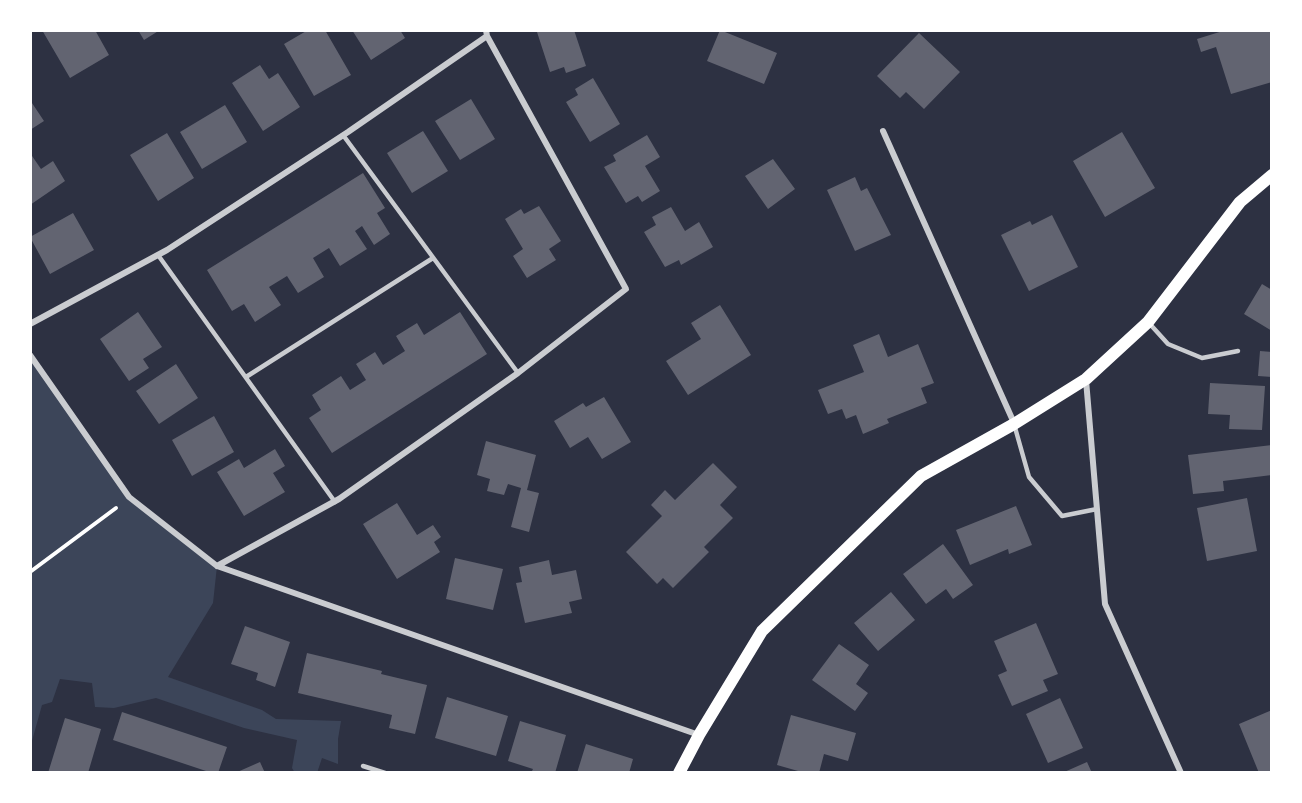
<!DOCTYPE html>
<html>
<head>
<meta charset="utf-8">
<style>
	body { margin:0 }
	#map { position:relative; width:1302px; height:803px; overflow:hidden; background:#2d3142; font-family:Figtree,sans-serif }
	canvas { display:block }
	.frame { position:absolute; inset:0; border:32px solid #fff; pointer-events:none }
</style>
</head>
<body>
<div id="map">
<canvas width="1302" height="803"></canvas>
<div class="frame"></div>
</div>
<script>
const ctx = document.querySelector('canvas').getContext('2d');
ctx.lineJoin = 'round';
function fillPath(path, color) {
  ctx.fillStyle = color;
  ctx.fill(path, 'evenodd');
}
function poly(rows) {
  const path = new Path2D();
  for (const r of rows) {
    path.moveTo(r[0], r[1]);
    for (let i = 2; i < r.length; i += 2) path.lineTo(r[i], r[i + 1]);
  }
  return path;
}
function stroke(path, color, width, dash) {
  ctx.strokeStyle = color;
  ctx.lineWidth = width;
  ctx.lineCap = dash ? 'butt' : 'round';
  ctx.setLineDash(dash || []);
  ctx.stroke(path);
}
fillPath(poly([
	[30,355,129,497,217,566,213,603,168,677,262,710,276,719,341,721,338,739,338,764,322,758,317,773,295,773,292,768,297,740,244,728,156,698,114,708,95,707,92,683,60,679,52,702,42,705,30,748]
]), '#3c4559');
fillPath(poly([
	[42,30,95,30,109,55,70,78],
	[138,30,160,30,144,40],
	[308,30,325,30,351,75,314,96,284,44],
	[352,30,400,30,405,38,371,60],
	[543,30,574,30,586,66,566,73,564,67,550,72,537,32],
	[720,30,777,53,764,84,707,61],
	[1226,30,1270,30,1272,35,1272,82,1231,94,1216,47,1201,52,1197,39],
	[919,33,960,72,924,109,906,92,900,98,877,76],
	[260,65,269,79,278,73,300,107,263,131,232,83],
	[593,78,620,124,590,142,566,102,578,95,575,89],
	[471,99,495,139,460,160,435,121],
	[30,100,44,121,30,130],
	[225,105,247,142,202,169,180,132],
	[423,131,448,171,412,193,387,153],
	[1122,132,1155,188,1105,217,1073,161],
	[167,133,194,178,158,201,130,155],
	[647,135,660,157,645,166,660,191,642,202,638,196,626,203,604,167,616,161,613,155],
	[30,153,41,169,53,161,65,181,30,205],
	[773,159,795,189,768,209,745,176],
	[363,173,385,208,377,213,390,234,374,245,362,226,355,231,367,249,340,266,329,248,313,258,324,277,298,293,287,276,269,287,281,305,255,322,244,304,232,311,207,270],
	[855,177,861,191,867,188,891,235,855,251,827,190],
	[539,206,561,241,549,249,556,260,527,278,513,256,523,249,505,219,521,209,524,214],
	[671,207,685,231,699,222,713,247,681,265,679,260,665,267,644,232,656,225,652,217],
	[73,213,94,250,50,274,30,237],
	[1052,215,1078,267,1029,291,1001,235,1030,221,1032,225],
	[1262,284,1272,290,1272,331,1244,314],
	[720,305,751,355,688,395,666,361,701,339,691,323],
	[138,312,162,347,143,359,149,368,129,381,100,339],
	[460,312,487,354,332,453,309,418,321,410,312,395,341,376,350,390,366,380,356,364,375,352,383,365,405,351,396,336,417,323,424,335],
	[879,334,888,357,918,344,934,383,921,388,927,403,887,419,889,423,863,434,856,415,846,419,842,409,828,414,818,390,864,372,853,345],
	[1260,351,1272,352,1272,377,1258,376],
	[176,364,198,398,159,424,136,391],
	[1210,383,1265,386,1262,430,1229,429,1230,415,1208,414],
	[604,397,631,442,602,459,588,437,570,448,554,421,583,403,586,407],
	[214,416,234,452,192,476,172,440],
	[486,441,536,455,527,490,539,493,529,532,511,527,521,488,508,484,504,495,487,491,490,479,477,475],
	[1272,445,1272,475,1223,481,1224,491,1193,494,1188,455],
	[275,449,285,466,273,473,285,492,244,516,217,472,239,459,244,468],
	[713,463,737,487,720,505,733,518,704,547,709,552,673,588,663,578,657,584,626,552,662,516,651,505,665,490,675,500],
	[1247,498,1257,551,1207,561,1197,508],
	[397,503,417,535,433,525,441,537,434,542,440,552,397,579,363,524],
	[1016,506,1032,545,1009,554,1008,549,970,565,956,530],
	[943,544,973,585,953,599,946,589,926,604,903,574],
	[455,558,503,569,493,610,446,599],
	[549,560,552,575,576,570,582,599,569,602,572,613,525,623,516,583,522,582,519,567],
	[891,592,915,620,878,651,854,623],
	[1036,623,1058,674,1043,680,1048,691,1012,706,998,675,1007,671,994,641],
	[245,626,290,642,275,687,256,680,258,673,231,664],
	[839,644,869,665,856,684,868,693,855,711,812,680],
	[307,653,382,671,381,674,427,685,415,734,389,728,392,715,298,693],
	[447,697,508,716,496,756,435,738],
	[1060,698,1083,748,1048,763,1026,714],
	[1272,710,1272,773,1259,773,1239,724],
	[122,712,227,747,218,773,212,773,113,740],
	[791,715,856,733,848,761,824,754,819,773,805,773,777,765],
	[65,718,101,729,88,773,48,773],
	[520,721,566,735,555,773,531,773,533,769,508,761],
	[586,744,633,759,629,773,577,773],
	[260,762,265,773,235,773],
	[1087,762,1092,773,1062,773]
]), '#626471');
stroke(poly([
	[30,572,116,508]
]), '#fff', 4);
stroke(poly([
	[343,135,518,373],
	[158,255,335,502],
	[1149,323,1168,344,1202,358,1238,351],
	[246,377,433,258],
	[1014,424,1029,477,1062,516,1097,509],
	[363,766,385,773]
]), '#caccd0', 4.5);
stroke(poly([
	[883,131,1014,423],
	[30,324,167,250,348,132,487,36],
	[30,355,129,497,217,566,699,735],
	[1086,380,1105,604,1181,773],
	[217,566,339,499,518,373,626,289,487,36,486,30]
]), '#caccd0', 6);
stroke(poly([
	[679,773,699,735,762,631,921,476,1014,424,1086,379,1148,322,1240,202,1272,175]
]), '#fff', 12);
</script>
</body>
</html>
